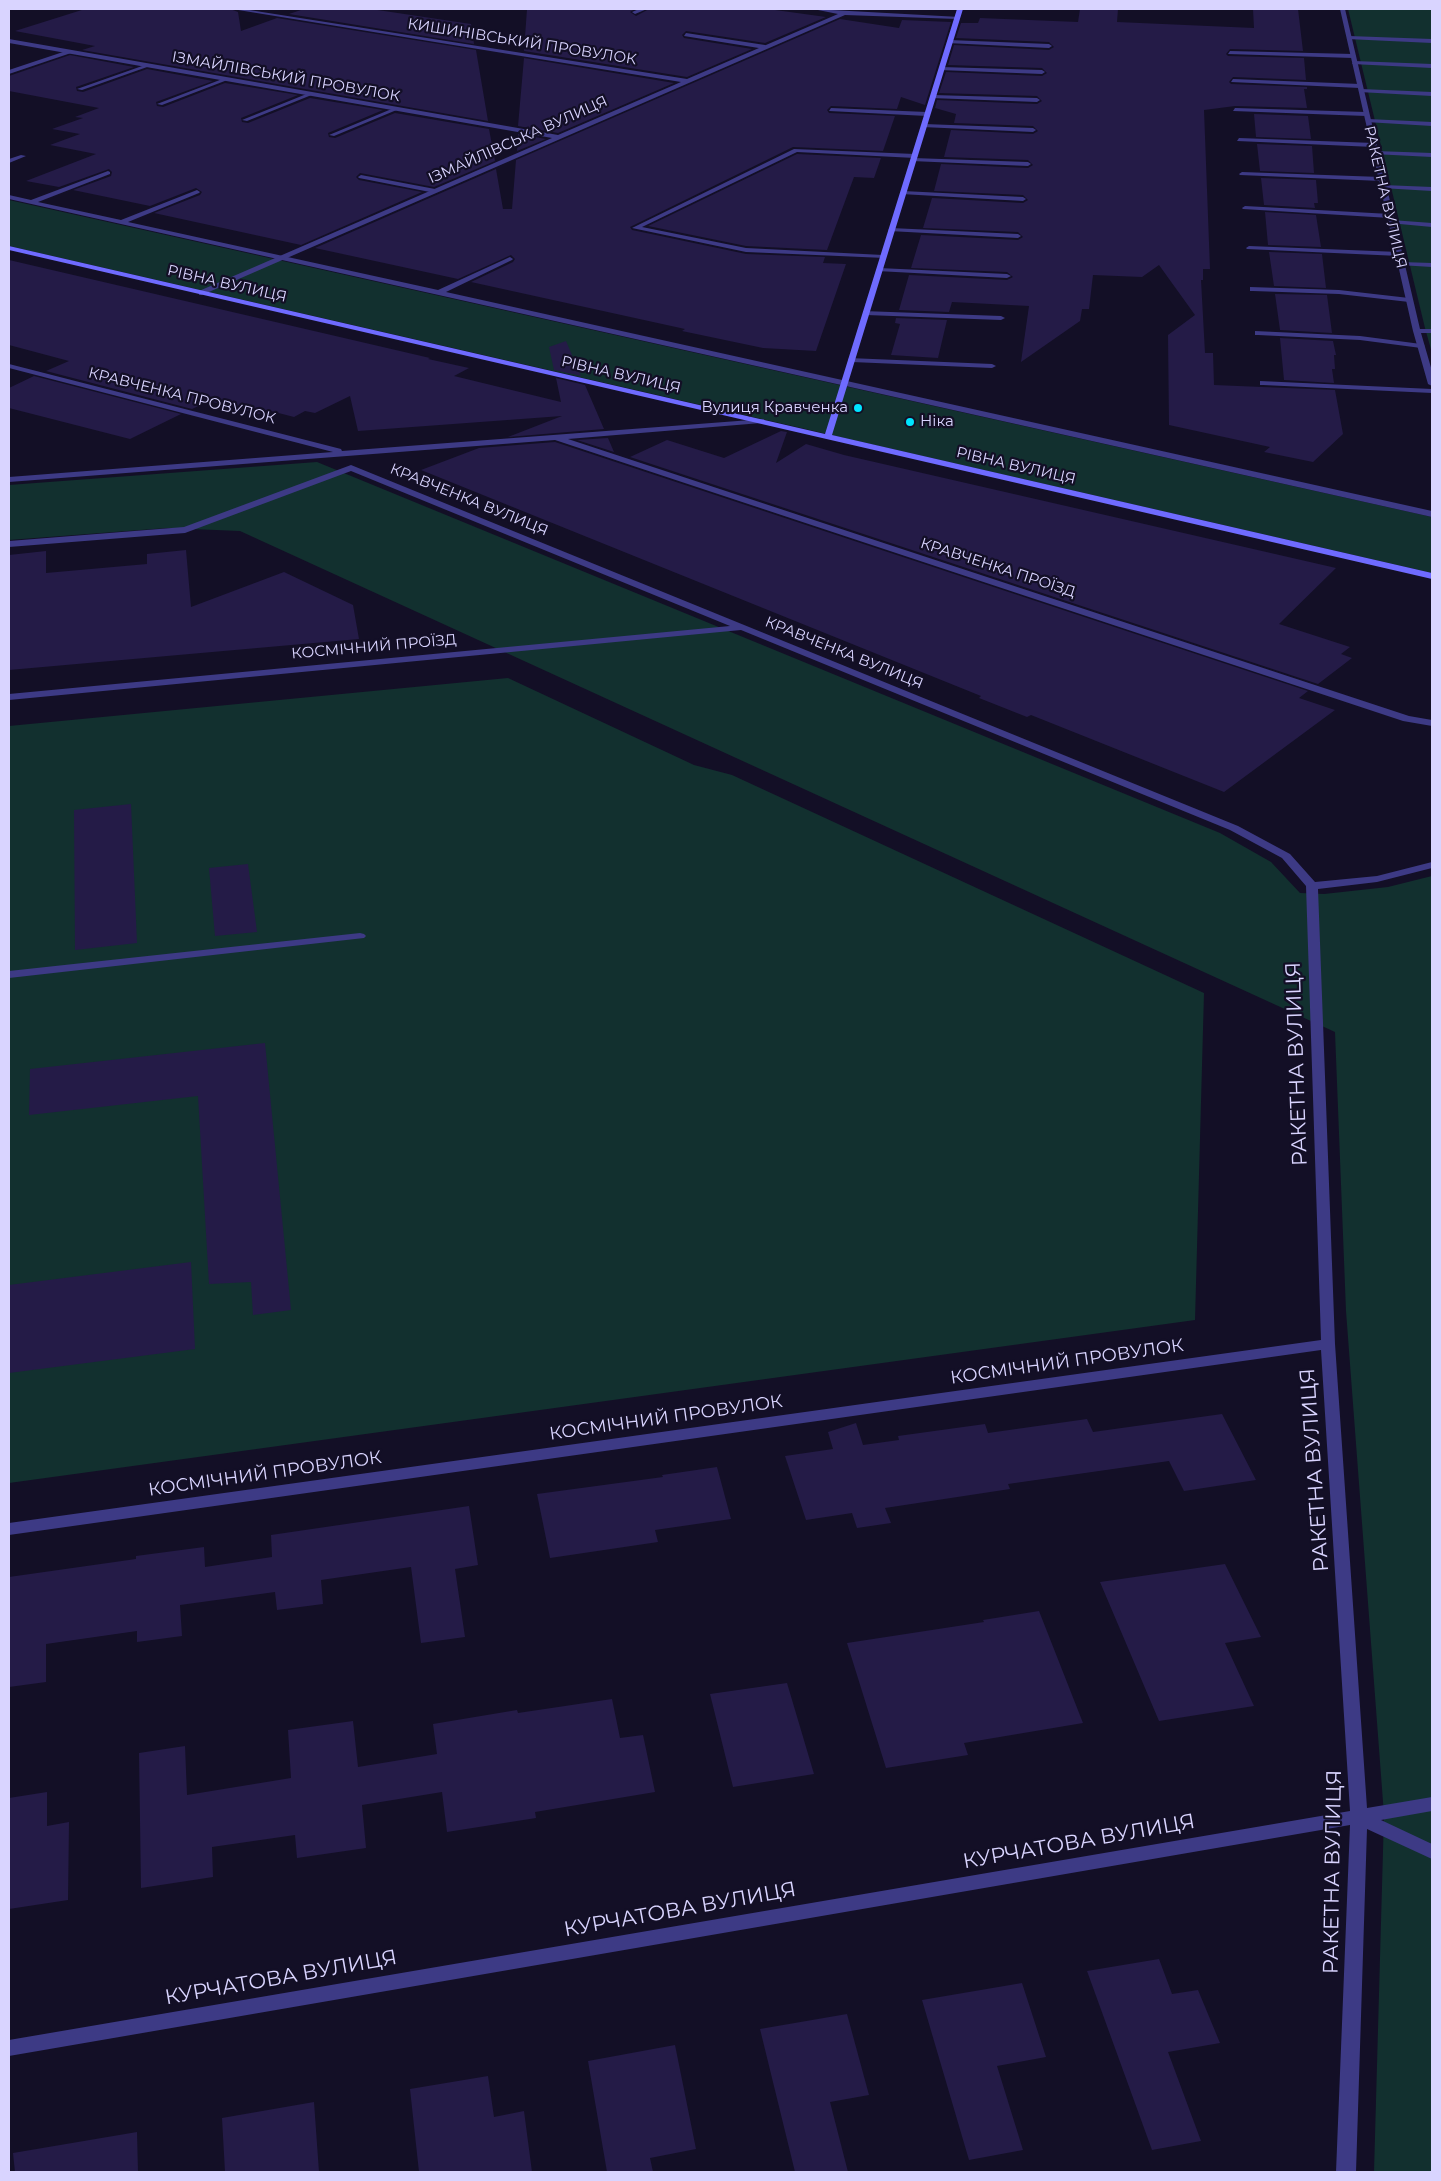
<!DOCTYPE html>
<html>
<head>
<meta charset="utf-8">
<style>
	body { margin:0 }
	#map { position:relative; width:1441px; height:2181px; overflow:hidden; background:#130f26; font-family:Montserrat,sans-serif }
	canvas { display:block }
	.frame { position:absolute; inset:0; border:10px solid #d9d4ff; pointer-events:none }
</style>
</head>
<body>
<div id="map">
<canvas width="1441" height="2181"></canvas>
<div class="frame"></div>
</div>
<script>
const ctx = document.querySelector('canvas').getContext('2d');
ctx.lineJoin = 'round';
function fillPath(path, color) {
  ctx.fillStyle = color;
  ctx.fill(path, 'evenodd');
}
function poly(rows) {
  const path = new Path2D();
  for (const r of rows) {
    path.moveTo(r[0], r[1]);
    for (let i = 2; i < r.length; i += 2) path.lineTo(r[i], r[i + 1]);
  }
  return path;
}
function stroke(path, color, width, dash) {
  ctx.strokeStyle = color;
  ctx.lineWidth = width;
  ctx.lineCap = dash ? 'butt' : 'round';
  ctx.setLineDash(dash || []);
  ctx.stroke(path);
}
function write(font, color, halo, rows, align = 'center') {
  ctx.font = font + ' Montserrat,sans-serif';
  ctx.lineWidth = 4.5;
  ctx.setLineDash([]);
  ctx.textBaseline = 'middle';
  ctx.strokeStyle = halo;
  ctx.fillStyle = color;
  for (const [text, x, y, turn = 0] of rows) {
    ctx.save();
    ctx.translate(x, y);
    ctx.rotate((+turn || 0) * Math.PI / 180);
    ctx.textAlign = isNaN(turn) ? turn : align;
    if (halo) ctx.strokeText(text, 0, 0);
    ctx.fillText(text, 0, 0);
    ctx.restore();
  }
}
fillPath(poly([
	[1348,9,1432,9,1432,353,1425,328],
	[9,200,1432,517,1432,573,9,246],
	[317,462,1220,833,1271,862,1300,893,1324,894,1388,887,1432,876,1432,2172,1374,2172,1384,1815,1346,1311,1335,1032,240,531,167,528,9,540,9,485],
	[508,678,694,765,732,775,1204,993,1195,1320,9,1483,9,726]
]), '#12302f');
fillPath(poly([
	[85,9,230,9,238,12,241,31,277,18,476,50,488,121,82,50,95,46,15,31],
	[304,9,371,9,471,24,474,44,289,14],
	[527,9,635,9,630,12,636,16,649,9,768,9,826,17,765,43,686,31,682,35,684,38,752,49,687,77,524,51],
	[1080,9,1118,9,1117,22,1254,28,1253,9,1298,9,1303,51,1230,49,1226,54,1228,56,1304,58,1306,80,1233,77,1229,82,1231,84,1307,87,1307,89,1304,89,1307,108,1235,106,1204,110,1210,269,1203,269,1203,280,1201,280,1205,353,1213,353,1214,385,1335,390,1343,434,1313,462,1264,452,1270,447,1169,425,1168,335,1195,315,1159,265,1142,277,1093,275,1089,309,1082,309,1080,321,1021,362,1029,306,952,302,949,312,899,310,909,275,1007,280,1013,277,1007,272,911,268,921,235,1018,240,1023,237,1018,232,923,228,932,198,1023,203,1028,200,1023,195,934,191,941,164,1028,168,1033,165,1028,160,944,157,951,130,1033,134,1038,131,1033,126,954,123,956,114,935,108,937,100,1037,104,1042,101,1037,96,939,93,946,72,1042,76,1047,73,1042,68,948,65,954,45,1049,50,1054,47,1049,42,956,38,961,23,978,23,980,18,1078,22],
	[840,19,899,28,902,20,951,22,925,105,901,97,897,109,831,106,827,110,829,113,895,116,883,151,793,147,630,227,632,230,746,254,825,257,823,263,846,264,816,351,763,348,682,331,685,329,471,282,513,262,515,259,511,255,458,279,315,248,496,169,503,209,512,209,516,160],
	[70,55,134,67,76,87,77,91,83,92,147,69,213,81,156,102,157,106,163,107,225,83,298,95,241,118,242,122,248,123,310,98,383,110,328,133,329,137,335,138,395,113,489,129,495,161,434,187,360,173,356,177,359,180,422,192,301,245,154,213,200,195,202,192,196,188,150,206,73,190,111,176,112,172,109,169,59,187,26,181,96,154,50,145,80,134,52,129,83,118,75,117,99,108,9,91,9,76],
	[524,58,674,83,558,133,518,126],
	[1254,114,1308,116,1311,139,1256,137],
	[518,134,546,139,517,151],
	[1257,144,1312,146,1314,173,1260,171],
	[797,154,881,158,874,178,854,177,827,250,746,246,648,226],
	[1261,178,1316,180,1318,203,1314,203,1315,208,1264,205],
	[1265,212,1316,215,1321,247,1268,245],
	[1269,252,1322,254,1326,288,1274,286],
	[9,260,430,358,428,359,469,368,454,376,561,402,556,378,585,385,604,429,508,437,562,416,358,431,350,396,315,413,305,411,294,417,267,410,259,414,209,401,192,409,46,371,69,361,9,345],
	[1275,294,1327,295,1332,333,1280,330],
	[896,318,947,320,938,358,891,355,900,324,895,323],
	[1280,338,1333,341,1336,355,1334,355,1335,369,1332,369,1334,383,1284,380],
	[566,341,581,376,554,370,549,347],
	[34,376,181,414,130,439,9,408,9,388],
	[781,431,787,432,776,463,806,444,844,455,1336,568,1279,624,1350,647,1341,654,1352,658,1318,684,630,457,667,440,724,458],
	[608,438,614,452,577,440],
	[555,442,1308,691,1299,698,1335,710,1224,792,1031,715,1027,717,979,698,981,696,421,470,479,448],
	[186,550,191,607,284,572,353,605,359,639,9,670,9,555,46,551,46,573,147,564,147,554],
	[131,804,137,943,75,950,74,810],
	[248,864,257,932,215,936,209,868],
	[265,1043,291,1310,253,1315,251,1282,209,1284,198,1096,29,1115,30,1069],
	[191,1262,195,1349,9,1373,9,1285],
	[1222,1414,1256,1480,1184,1491,1169,1461,1008,1484,1010,1489,885,1508,891,1523,857,1528,852,1513,806,1520,785,1456,833,1449,828,1432,856,1423,863,1445,899,1440,898,1436,985,1424,988,1433,1087,1419,1093,1432],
	[717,1467,731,1519,655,1530,658,1542,550,1558,537,1494,663,1477,662,1475],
	[469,1506,478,1565,455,1569,465,1637,421,1643,411,1567,321,1580,323,1604,277,1610,275,1592,180,1605,182,1636,137,1642,137,1631,46,1644,46,1682,9,1687,9,1577,136,1559,136,1556,204,1547,205,1567,272,1557,271,1535],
	[1225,1564,1261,1637,1225,1643,1254,1706,1159,1721,1100,1582],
	[1039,1611,1083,1723,964,1743,968,1755,886,1768,847,1643,984,1622,983,1620],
	[787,1683,814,1774,733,1787,710,1694],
	[612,1699,620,1738,643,1735,655,1792,535,1812,536,1818,447,1832,442,1792,362,1805,366,1848,297,1858,295,1835,212,1847,213,1877,141,1888,139,1753,185,1746,187,1795,291,1778,288,1730,353,1721,358,1767,437,1754,433,1724,517,1710,518,1713],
	[47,1792,47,1826,69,1822,68,1900,9,1909,9,1798],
	[1159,1959,1172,1994,1198,1990,1220,2043,1168,2052,1201,2141,1152,2150,1087,1971],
	[1022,1983,1046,2057,997,2066,1023,2150,969,2160,922,2000],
	[847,2014,869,2095,830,2102,848,2172,795,2172,760,2029],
	[675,2045,696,2149,650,2158,653,2172,607,2172,588,2061],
	[488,2076,494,2117,524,2111,532,2172,419,2172,410,2089],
	[314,2102,319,2172,225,2172,222,2118],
	[137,2132,138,2172,15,2172,13,2153]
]), '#241b47');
fillPath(poly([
	[639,9,647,9,635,14,632,12,639,9],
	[686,33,765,45,768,47,765,49,684,36,686,33],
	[1349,36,1432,39,1432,43,1347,39,1349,36],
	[949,40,1049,44,1052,46,1049,48,947,43,949,40],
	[69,50,71,53,9,74,9,70,69,50],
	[1230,51,1353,54,1356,56,1353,58,1228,54,1230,51],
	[1354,61,1432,64,1432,68,1352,64,1354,61],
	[145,65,150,66,82,90,77,89,145,65],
	[941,67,1042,70,1045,72,1042,74,939,70,941,67],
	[225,78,230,79,162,105,157,104,225,78],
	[1233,79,1360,84,1363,86,1360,88,1231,82,1233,79],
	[1361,89,1432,92,1432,96,1359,92,1361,89],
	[309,93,314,94,247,121,242,120,309,93],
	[933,95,1037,98,1040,100,1037,102,931,98,933,95],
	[394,108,399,109,334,136,329,135,394,108],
	[831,108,927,112,930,114,927,116,829,111,831,108],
	[1235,108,1366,112,1369,114,1366,116,1233,111,1235,108],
	[1368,119,1432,122,1432,126,1366,122,1368,119],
	[924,124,1033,128,1036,130,1033,132,922,127,924,124],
	[1239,138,1374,143,1377,145,1374,147,1237,141,1239,138],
	[1375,151,1432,153,1432,157,1373,154,1375,151],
	[21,155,26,156,9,163,9,159,21,155],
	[913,158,1028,162,1031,164,1028,166,911,161,913,158],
	[108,171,110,172,110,174,38,202,121,220,197,190,200,192,199,193,128,222,438,290,510,257,513,259,512,260,446,292,1432,511,1432,517,9,199,9,195,31,200,108,171],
	[1242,172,1381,177,1384,179,1381,181,1240,175,1239,174,1242,172],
	[361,175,435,189,438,191,435,193,359,178,358,177,361,175],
	[1383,185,1432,187,1432,191,1381,188,1380,187,1383,185],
	[903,191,1023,197,1026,199,1023,201,901,194,900,193,903,191],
	[1245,206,1390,214,1393,216,1390,218,1243,209,1242,208,1245,206],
	[1391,220,1432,223,1432,227,1389,223,1388,222,1391,220],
	[891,228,1018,234,1021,236,1018,238,889,231,888,230,891,228],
	[1249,246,1399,252,1402,254,1399,256,1247,249,1246,248,1249,246],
	[1401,262,1432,263,1432,267,1399,265,1399,263,1401,262],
	[879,268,1007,274,1011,276,1007,278,877,271,877,269,879,268],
	[1250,287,1339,290,1409,298,1413,300,1409,302,1339,294,1253,291,1250,291,1250,287],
	[863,311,1001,316,1005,318,1001,320,866,315,863,315,863,311],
	[1255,331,1360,336,1421,344,1425,346,1421,348,1360,340,1258,335,1255,335,1255,331],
	[849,358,992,364,996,366,992,368,852,362,848,360,849,358],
	[1260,381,1432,389,1432,393,1263,385,1260,385,1260,381],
	[360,933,364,934,366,936,364,938,9,978,9,971,360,933]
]), '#3d3a85');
fillPath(poly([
	[232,9,243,9,687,79,838,14,813,9,960,17,957,19,845,15,202,295,199,295,199,291,552,138,9,43,9,39,558,135,681,82,232,9],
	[1340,9,1345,9,1420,329,1432,329,1432,333,1421,333,1432,371,1432,386,1428,384,1413,331,1340,9],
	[794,149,915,154,918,156,915,158,797,152,642,227,746,248,883,255,886,257,885,258,746,252,632,228,794,149],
	[9,364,341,449,342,451,764,419,765,421,761,423,568,439,1409,716,1432,720,1432,726,1403,721,555,440,9,482,9,477,333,452,9,368,9,364],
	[351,465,1238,826,1290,854,1315,882,1377,876,1432,862,1432,868,1377,882,1318,889,1335,1344,1367,1808,1432,1797,1432,1811,1381,1820,1432,1844,1432,1859,1367,1829,1356,2172,1336,2172,1350,1825,9,2056,9,2040,1350,1811,1321,1350,9,1535,9,1523,1321,1340,1306,886,1282,858,1230,830,741,630,9,700,9,694,730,626,351,471,185,533,9,547,9,541,184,527,351,465]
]), '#3d3a85');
fillPath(poly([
	[957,9,963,9,832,435,1432,573,1432,579,9,250,9,246,825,434,957,9]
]), '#6f6bff');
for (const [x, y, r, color] of [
	[858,408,5,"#00e5ff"],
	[910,422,5,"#00e5ff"]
]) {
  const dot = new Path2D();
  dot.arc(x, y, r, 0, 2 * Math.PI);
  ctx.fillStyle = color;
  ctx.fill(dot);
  stroke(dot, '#130f26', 2);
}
write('15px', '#d9d4ff', '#130f26', [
	["КИШИНІВСЬКИЙ ПРОВУЛОК",522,42,9],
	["ІЗМАЙЛІВСЬКИЙ ПРОВУЛОК",286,77,10],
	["ІЗМАЙЛІВСЬКА ВУЛИЦЯ",518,140,-24],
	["РАКЕТНА ВУЛИЦЯ",1385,197,77],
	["РІВНА ВУЛИЦЯ",227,284,13],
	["РІВНА ВУЛИЦЯ",621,375,13],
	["КРАВЧЕНКА ПРОВУЛОК",182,396,14],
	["РІВНА ВУЛИЦЯ",1016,466,13],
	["КРАВЧЕНКА ВУЛИЦЯ",469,500,22],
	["КРАВЧЕНКА ПРОЇЗД",998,568,18],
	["КОСМІЧНИЙ ПРОЇЗД",374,647,-5],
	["КРАВЧЕНКА ВУЛИЦЯ",844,653,22]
]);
write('15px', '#d9d4ff', '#130f26', [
	["Вулиця Кравченка",848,408],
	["Ніка",920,422,"left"]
], 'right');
write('18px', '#d9d4ff', '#130f26', [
	["КОСМІЧНИЙ ПРОВУЛОК",1067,1362,-8],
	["КОСМІЧНИЙ ПРОВУЛОК",666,1418,-8],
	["КОСМІЧНИЙ ПРОВУЛОК",265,1474,-8]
]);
write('21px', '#d9d4ff', '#130f26', [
	["РАКЕТНА ВУЛИЦЯ",1297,1064,-92],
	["РАКЕТНА ВУЛИЦЯ",1315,1470,-94],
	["КУРЧАТОВА ВУЛИЦЯ",1079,1842,-10],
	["РАКЕТНА ВУЛИЦЯ",1333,1872,-89],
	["КУРЧАТОВА ВУЛИЦЯ",680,1910,-10],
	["КУРЧАТОВА ВУЛИЦЯ",281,1978,-10]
]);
</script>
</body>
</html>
